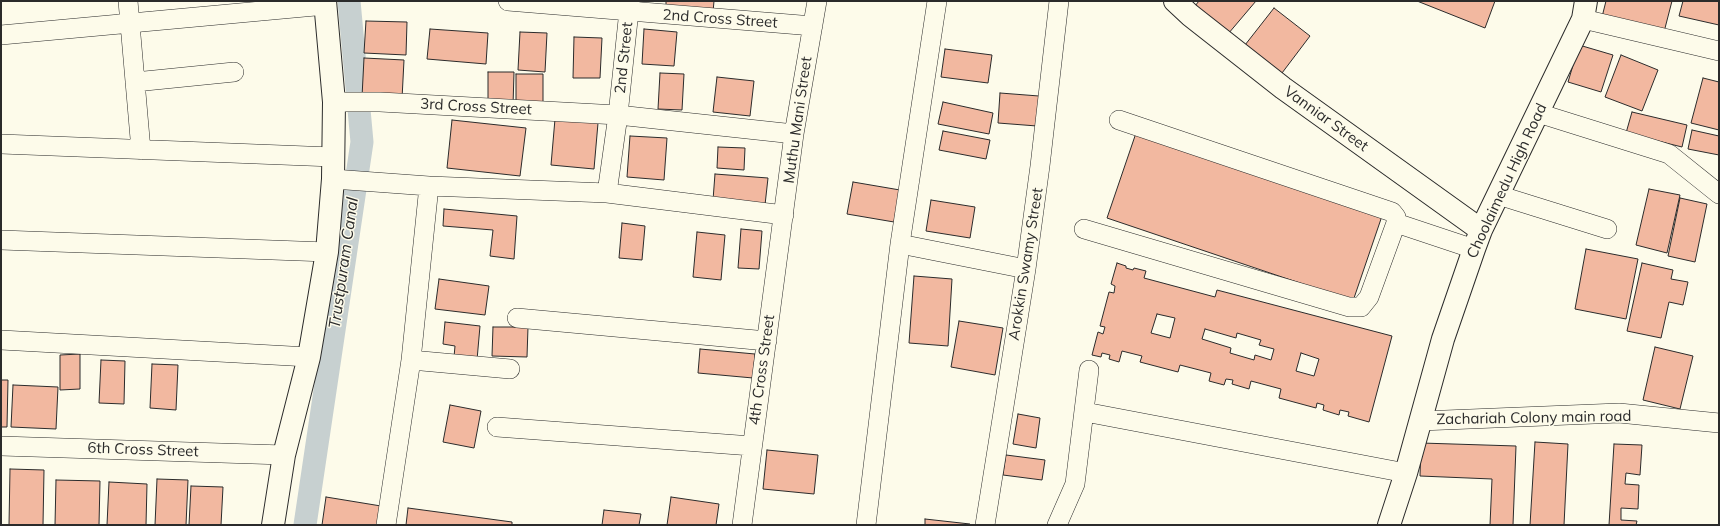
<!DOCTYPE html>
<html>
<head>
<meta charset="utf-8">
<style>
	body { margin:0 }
	#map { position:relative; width:1720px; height:526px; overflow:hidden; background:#fdfbea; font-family:Mulish,sans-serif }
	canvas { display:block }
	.frame { position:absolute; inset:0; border:2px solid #2b2b2b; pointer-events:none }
</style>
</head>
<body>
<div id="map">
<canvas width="1720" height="526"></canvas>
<div class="frame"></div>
</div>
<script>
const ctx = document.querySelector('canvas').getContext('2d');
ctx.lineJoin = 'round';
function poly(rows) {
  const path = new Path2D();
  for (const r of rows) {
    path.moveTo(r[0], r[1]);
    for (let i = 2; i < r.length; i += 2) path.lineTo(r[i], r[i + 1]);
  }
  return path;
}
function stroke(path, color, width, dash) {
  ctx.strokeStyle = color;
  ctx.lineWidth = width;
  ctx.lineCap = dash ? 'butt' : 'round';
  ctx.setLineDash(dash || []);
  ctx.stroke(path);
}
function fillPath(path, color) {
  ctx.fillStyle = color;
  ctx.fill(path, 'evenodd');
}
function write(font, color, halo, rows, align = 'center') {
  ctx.font = font + ' Mulish,sans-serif';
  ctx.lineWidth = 3;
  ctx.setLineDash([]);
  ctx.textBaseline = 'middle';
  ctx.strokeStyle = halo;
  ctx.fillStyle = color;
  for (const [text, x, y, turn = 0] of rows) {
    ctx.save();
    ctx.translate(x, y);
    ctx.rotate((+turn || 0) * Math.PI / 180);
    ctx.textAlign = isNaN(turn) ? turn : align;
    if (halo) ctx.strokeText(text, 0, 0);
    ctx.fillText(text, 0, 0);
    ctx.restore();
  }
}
stroke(poly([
	[305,525,362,142,349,1]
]), '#c7d0d0', 23);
const building = poly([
	[666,1,714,1,713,12,666,9,666,1],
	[1199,1,1256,1,1228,34,1195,6,1199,1],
	[1417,1,1495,1,1485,28,1417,1],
	[1606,1,1672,1,1664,32,1602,17,1606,1],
	[1683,1,1719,1,1719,25,1679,16,1683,1],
	[1274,8,1310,36,1282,73,1245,45,1274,8],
	[366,21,407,22,406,55,364,53,366,21],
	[430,29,488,33,486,64,427,59,430,29],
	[644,29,677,32,674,66,642,64,644,29],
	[520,32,547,33,545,72,518,70,520,32],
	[574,37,602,38,600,78,573,78,574,37],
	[1579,45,1613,55,1601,92,1568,82,1579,45],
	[945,49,992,55,988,83,941,77,945,49],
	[1621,55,1658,70,1642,111,1605,97,1621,55],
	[364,58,404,60,402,99,362,97,364,58],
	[488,72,514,72,513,106,488,106,488,72],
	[660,73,684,74,682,110,658,109,660,73],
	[516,74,543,74,543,108,516,107,516,74],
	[717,77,754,81,750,116,713,112,717,77],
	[1703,78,1719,82,1719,130,1691,123,1703,78],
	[1000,93,1039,96,1037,126,998,123,1000,93],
	[943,102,993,113,989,134,938,124,943,102],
	[1632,112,1687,125,1682,147,1626,133,1632,112],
	[555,119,598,123,594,169,551,165,555,119],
	[452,120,526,128,520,176,447,168,452,120],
	[1692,130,1719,136,1719,155,1688,149,1692,130],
	[943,131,990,140,986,159,939,150,943,131],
	[1136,133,1382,216,1353,301,1107,218,1136,133],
	[630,136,667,138,664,180,627,177,630,136],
	[718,147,745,148,744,170,717,168,718,147],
	[715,174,768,178,765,205,713,200,715,174],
	[853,182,900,190,894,222,847,214,853,182],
	[1649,189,1680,195,1667,253,1636,245,1649,189],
	[1680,198,1707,204,1695,262,1668,256,1680,198],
	[931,200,975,207,970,238,926,231,931,200],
	[444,209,517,216,514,259,490,256,493,230,443,226,444,209],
	[622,223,645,226,642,260,619,258,622,223],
	[741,229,762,231,759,269,738,268,741,229],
	[697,232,725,235,721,280,693,277,697,232],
	[1586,249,1638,259,1626,319,1575,309,1586,249],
	[1117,263,1126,266,1126,268,1133,270,1134,268,1146,271,1144,278,1215,297,1217,290,1392,336,1369,422,1348,416,1349,412,1340,410,1339,415,1323,410,1324,405,1317,403,1316,408,1279,398,1281,389,1251,381,1249,389,1232,384,1233,380,1226,379,1224,385,1209,381,1211,373,1180,365,1178,372,1140,362,1142,356,1122,351,1119,362,1109,359,1110,355,1102,353,1101,357,1092,355,1098,332,1103,334,1105,327,1100,326,1109,292,1114,293,1115,286,1111,284,1117,263],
	[1157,314,1175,318,1170,338,1151,333,1157,314],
	[1205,329,1236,338,1237,333,1261,340,1259,345,1274,349,1271,360,1255,355,1254,360,1230,353,1231,348,1202,339,1205,329],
	[1301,353,1319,359,1314,376,1296,371,1301,353],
	[1642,263,1673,270,1671,279,1688,282,1683,305,1669,302,1661,338,1627,331,1642,263],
	[914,276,952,279,948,346,909,343,914,276],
	[439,279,489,286,485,315,435,309,439,279],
	[959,321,1003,328,995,375,951,367,959,321],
	[445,322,480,326,477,360,454,357,455,346,443,344,445,322],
	[493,327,528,327,527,357,492,356,493,327],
	[1655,347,1693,356,1680,409,1643,400,1655,347],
	[700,349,755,354,753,378,698,373,700,349],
	[80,354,80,389,60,390,60,355,80,354],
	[101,360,125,361,124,404,99,403,101,360],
	[152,364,178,365,176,410,150,408,152,364],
	[1,380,8,380,7,427,1,427,1,380],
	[13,385,58,387,56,429,11,427,13,385],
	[450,405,481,411,474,448,443,442,450,405],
	[1018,414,1040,418,1036,448,1013,444,1018,414],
	[1535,442,1568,444,1564,525,1530,525,1535,442],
	[1421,443,1516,446,1513,525,1490,525,1492,479,1420,476,1421,443],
	[1614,444,1642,445,1640,475,1626,473,1625,484,1639,485,1638,509,1621,508,1621,520,1637,521,1636,525,1609,525,1614,444],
	[767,450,818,455,814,494,763,489,767,450],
	[1006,455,1045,460,1042,480,1003,475,1006,455],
	[10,469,44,470,43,525,9,525,10,469],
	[157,479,188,480,186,525,155,525,157,479],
	[56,480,100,481,99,525,55,525,56,480],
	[109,482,147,484,146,525,107,525,109,482],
	[191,486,223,487,221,525,189,525,191,486],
	[326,497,381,506,378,525,322,525,326,497],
	[671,497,719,504,716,525,667,525,671,497],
	[408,508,512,522,512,525,406,525,408,508],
	[604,510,641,514,639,525,602,525,604,510],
	[925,519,970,524,970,525,925,525,925,519]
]);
fillPath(building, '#f2b8a0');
stroke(building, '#2b2b2b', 1);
const minor = poly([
	[128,1,141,150],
	[508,1,813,26],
	[1583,19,1719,51],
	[1,35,326,5],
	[135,82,234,72],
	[334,102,380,102,618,115,794,134],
	[1538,113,1669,154,1719,194],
	[1,144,333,157],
	[333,179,429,186,607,193,784,215],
	[607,193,618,115,630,1],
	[1498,195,1607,229],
	[1396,223,1474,249],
	[1084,229,1349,307,1361,307,1369,297,1396,223,1396,217,1392,212,1119,120],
	[1,240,327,252],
	[900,244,1026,269],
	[517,318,767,341],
	[1,340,309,357],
	[411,360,510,369],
	[1085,412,1406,473],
	[1420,421,1619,413,1719,423],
	[497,427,752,446],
	[1,446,284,455],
	[386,525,411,360,429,186],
	[742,525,794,134,817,1],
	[866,525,900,244,937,1],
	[985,525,1026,269,1040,166,1059,1],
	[1057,525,1075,484,1089,370]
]);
const tertiary = poly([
	[1175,1,1190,15,1283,88,1481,230],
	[273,525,284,455,309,357,327,252,333,179,334,102,325,1],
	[1389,525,1406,473,1443,339,1474,249,1481,230,1583,19,1586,1]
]);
stroke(minor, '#2b2b2b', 20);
stroke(tertiary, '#2b2b2b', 24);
stroke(minor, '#fdfbea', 19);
stroke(tertiary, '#fdfbea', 22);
write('15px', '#2b2b2b', '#fdfbea', [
	["2nd Cross Street",720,19,4],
	["2nd Street",624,58,-84],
	["3rd Cross Street",476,107,3],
	["Vanniar Street",1326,119,36],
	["Muthu Mani Street",798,120,-82],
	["Choolaimedu High Road",1507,181,-65],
	["Arokkin Swamy Street",1026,264,-81],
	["4th Cross Street",762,370,-82],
	["Zachariah Colony main road",1534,418,-1],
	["6th Cross Street",143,450,2]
]);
write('italic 16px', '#2b2b2b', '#fdfbea', [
	["Trustpuram Canal",344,263,-82]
]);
</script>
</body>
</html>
